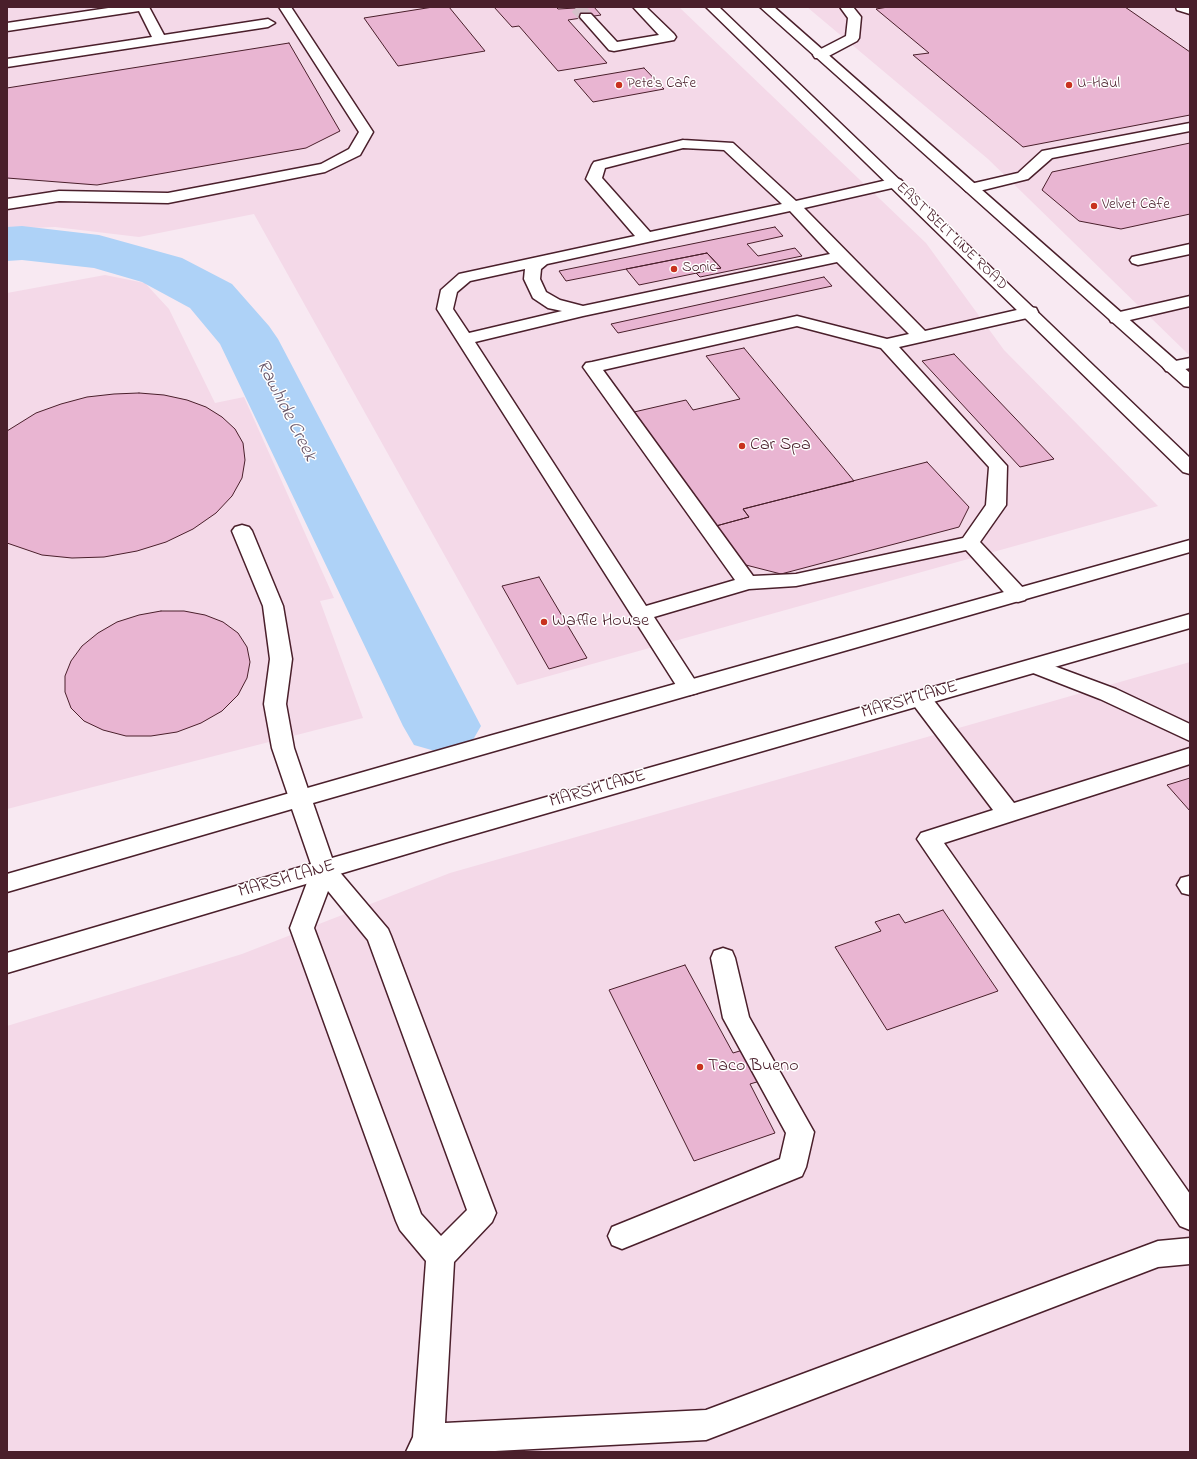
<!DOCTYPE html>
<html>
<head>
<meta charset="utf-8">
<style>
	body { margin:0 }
	#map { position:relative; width:1197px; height:1459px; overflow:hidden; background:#f8e9f2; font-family:"Indie Flower",sans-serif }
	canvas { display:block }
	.frame { position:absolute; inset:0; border:8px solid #4a1f2b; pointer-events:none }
</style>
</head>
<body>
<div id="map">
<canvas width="1197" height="1459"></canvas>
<div class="frame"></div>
</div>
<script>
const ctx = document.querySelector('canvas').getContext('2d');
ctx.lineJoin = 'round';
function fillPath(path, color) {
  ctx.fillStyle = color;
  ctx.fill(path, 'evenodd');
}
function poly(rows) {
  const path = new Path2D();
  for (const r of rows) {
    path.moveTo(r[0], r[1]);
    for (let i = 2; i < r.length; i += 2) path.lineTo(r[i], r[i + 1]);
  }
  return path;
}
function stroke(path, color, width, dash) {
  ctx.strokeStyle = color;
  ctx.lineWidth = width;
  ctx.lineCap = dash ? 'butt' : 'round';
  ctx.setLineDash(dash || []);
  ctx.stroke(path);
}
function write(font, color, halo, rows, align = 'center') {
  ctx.font = font + ' "Indie Flower",sans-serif';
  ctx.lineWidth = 3;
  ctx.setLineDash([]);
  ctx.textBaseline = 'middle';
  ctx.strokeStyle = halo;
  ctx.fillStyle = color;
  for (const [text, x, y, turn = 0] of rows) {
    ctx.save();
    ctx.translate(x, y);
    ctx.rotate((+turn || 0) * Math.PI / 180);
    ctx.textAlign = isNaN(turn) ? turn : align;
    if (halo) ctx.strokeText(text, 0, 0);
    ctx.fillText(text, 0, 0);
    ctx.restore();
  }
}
fillPath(poly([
	[7,7,679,7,926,243,1004,350,1158,506,517,685,254,214,139,237,55,227,7,229],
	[807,7,1190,7,1190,356,988,159],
	[105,275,145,283,169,309,215,403,244,397,334,598,320,601,363,718,7,809,7,293],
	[1190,662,1190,1452,7,1452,7,1026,242,954,450,873]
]), '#f4d9e8');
fillPath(poly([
	[22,226,99,235,182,258,232,284,269,326,278,339,481,726,470,745,442,753,414,745,403,726,220,344,190,308,142,282,94,268,22,260,7,261,7,227,22,226]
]), '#aed2f7');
const building = poly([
	[433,7,449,7,485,51,398,66,364,18,433,7],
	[494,7,556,7,558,9,594,7,601,15,568,20,607,63,558,71,519,26,512,27,494,7],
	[888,7,1125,7,1190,52,1190,115,1023,147,913,55,929,53,876,9,888,7],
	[289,43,340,131,306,148,97,185,7,178,7,88,289,43],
	[644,68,664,89,593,102,574,80,644,68],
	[1190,143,1190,214,1121,229,1079,221,1042,190,1052,172,1190,143],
	[775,227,783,236,747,244,758,256,795,248,802,256,700,277,696,273,721,268,707,253,566,281,559,271,775,227],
	[707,253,721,268,639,285,626,269,707,253],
	[824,277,832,286,618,333,611,324,824,277],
	[744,348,854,481,743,509,749,517,716,526,634,412,686,400,693,410,740,399,706,356,744,348],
	[954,354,1054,459,1020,467,922,361,954,354],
	[139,393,164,395,187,400,206,407,222,417,235,429,243,443,245,460,242,478,232,496,216,513,193,529,166,542,137,551,104,557,72,558,42,555,7,543,7,431,36,413,61,404,87,397,114,394,139,393],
	[927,462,969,507,959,527,781,574,742,564,716,526,749,517,743,509,927,462],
	[539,577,587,658,549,669,502,586,539,577],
	[161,611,184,611,205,615,223,622,238,633,247,647,250,662,247,678,238,695,222,711,201,723,177,732,151,736,126,736,103,730,84,721,71,708,65,692,65,676,71,661,82,646,98,633,117,622,139,615,161,611],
	[1190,778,1190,811,1167,785,1190,778],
	[943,910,998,991,887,1030,835,947,881,931,875,922,899,914,905,923,943,910],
	[685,965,733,1053,743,1050,760,1081,750,1084,775,1133,694,1161,609,990,685,965]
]);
fillPath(building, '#e9b5d2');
stroke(building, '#4a1f2b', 1);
stroke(poly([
	[577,7,586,17]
]), '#d5c1ca', 14, [14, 7]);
const minor = poly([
	[115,7,149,7,164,35,268,19,275,23,268,27,7,67,7,59,152,37,139,11,7,31,7,23,115,7],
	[279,7,291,7,373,132,360,155,325,172,168,203,59,201,7,209,7,199,59,191,168,193,321,164,349,149,359,132,279,7],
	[633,7,646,7,674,34,676,37,674,40,614,51,609,50,580,17,581,14,591,14,617,42,659,35,633,7],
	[840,7,853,7,861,17,859,38,857,41,825,58,815,58,813,55,815,52,846,36,848,18,840,7],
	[1176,7,1190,7,1190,14,1177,10,1176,7],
	[1190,123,1190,131,1052,158,1028,179,971,193,966,191,963,188,966,185,1018,173,1042,151,1190,123],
	[683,140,733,143,796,201,896,178,901,180,904,183,901,186,804,208,925,331,1030,307,1036,308,1038,312,1036,316,899,347,1007,466,1006,505,980,542,1025,590,1028,595,1025,600,1018,602,1011,600,966,550,796,586,749,589,654,617,700,688,697,693,689,695,681,693,437,309,441,290,459,274,635,236,586,179,592,165,594,162,683,140],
	[683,148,724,150,782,204,650,232,602,178,605,168,683,148],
	[790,211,830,254,583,306,560,300,546,292,540,279,541,269,547,264,790,211],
	[837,262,909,334,887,339,797,316,592,362,586,363,583,367,735,580,646,606,475,342,583,316,837,262],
	[525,269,524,279,533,298,548,308,562,311,469,333,453,309,457,292,470,281,525,269],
	[797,326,881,348,989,467,986,505,963,538,796,574,753,576,603,370,797,326],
	[1190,244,1190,254,1138,265,1132,263,1130,260,1132,257,1190,244],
	[1190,296,1190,306,1117,323,1111,322,1109,318,1111,314,1190,296],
	[1190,358,1190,368,1172,372,1166,371,1163,367,1166,363,1190,358],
	[242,525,249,527,252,531,283,606,292,659,286,704,294,748,311,798,308,804,300,806,292,804,289,798,272,748,264,704,270,659,263,606,232,531,235,527,242,525],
	[1035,659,1116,689,1190,724,1190,741,1100,699,1028,671,1024,666,1028,661,1035,659],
	[920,691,928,693,1014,803,1190,748,1190,764,944,843,1190,1194,1190,1230,1180,1226,917,839,921,833,993,810,912,703,909,698,912,693,920,691],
	[324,860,332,863,388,929,391,936,496,1213,492,1222,454,1262,445,1423,706,1410,1158,1241,1190,1238,1190,1264,1158,1267,706,1440,476,1452,406,1452,413,1437,426,1261,400,1230,396,1221,290,928,312,869,316,863,324,860],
	[328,891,368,940,467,1210,441,1236,421,1214,314,928,328,891],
	[1189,876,1190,876,1190,895,1182,893,1177,885,1181,878,1189,876],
	[723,948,732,951,735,958,749,1017,814,1132,806,1167,802,1176,622,1249,612,1245,608,1236,612,1227,780,1159,786,1133,723,1018,711,958,714,951,723,948]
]);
const major = poly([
	[706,7,719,7,1190,458,1190,474,1183,472,706,7],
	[760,7,774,7,1190,373,1190,387,1184,386,760,7],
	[1190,540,1190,552,313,803,332,858,1190,614,1190,628,447,842,7,973,7,953,311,864,292,809,7,892,7,874,489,736,1190,540]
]);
stroke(minor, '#4a1f2b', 3);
stroke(major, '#4a1f2b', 3);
fillPath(minor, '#fff');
fillPath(major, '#fff');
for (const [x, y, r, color] of [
	[619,85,4,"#c8321e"],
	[1069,85,4,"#c8321e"],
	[1094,206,4,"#c8321e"],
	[674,269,4,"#c8321e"],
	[742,446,4,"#c8321e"],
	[544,622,4,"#c8321e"],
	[700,1067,4,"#c8321e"]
]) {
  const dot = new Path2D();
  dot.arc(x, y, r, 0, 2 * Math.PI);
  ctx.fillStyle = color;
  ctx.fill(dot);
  stroke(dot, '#fff', 1.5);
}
write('15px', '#4a1f2b', '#fff', [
	["Pete's Cafe",627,85],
	["U-Haul",1077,85],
	["Velvet Cafe",1102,206],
	["Sonic",682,269]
], 'left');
write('15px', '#4a1f2b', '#fff', [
	["EAST BELT LINE ROAD",951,237,44]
]);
write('18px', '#4a1f2b', '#fff', [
	["Car Spa",750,446],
	["Waffle House",552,622],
	["Taco Bueno",708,1067]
], 'left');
write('18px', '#4a1f2b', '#fff', [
	["MARSH LANE",910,701,-16],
	["MARSH LANE",598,790,-16],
	["MARSH LANE",287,880,-16]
]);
write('italic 19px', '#685568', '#fff', [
	["Rawhide Creek",285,411,63]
]);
</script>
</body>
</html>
